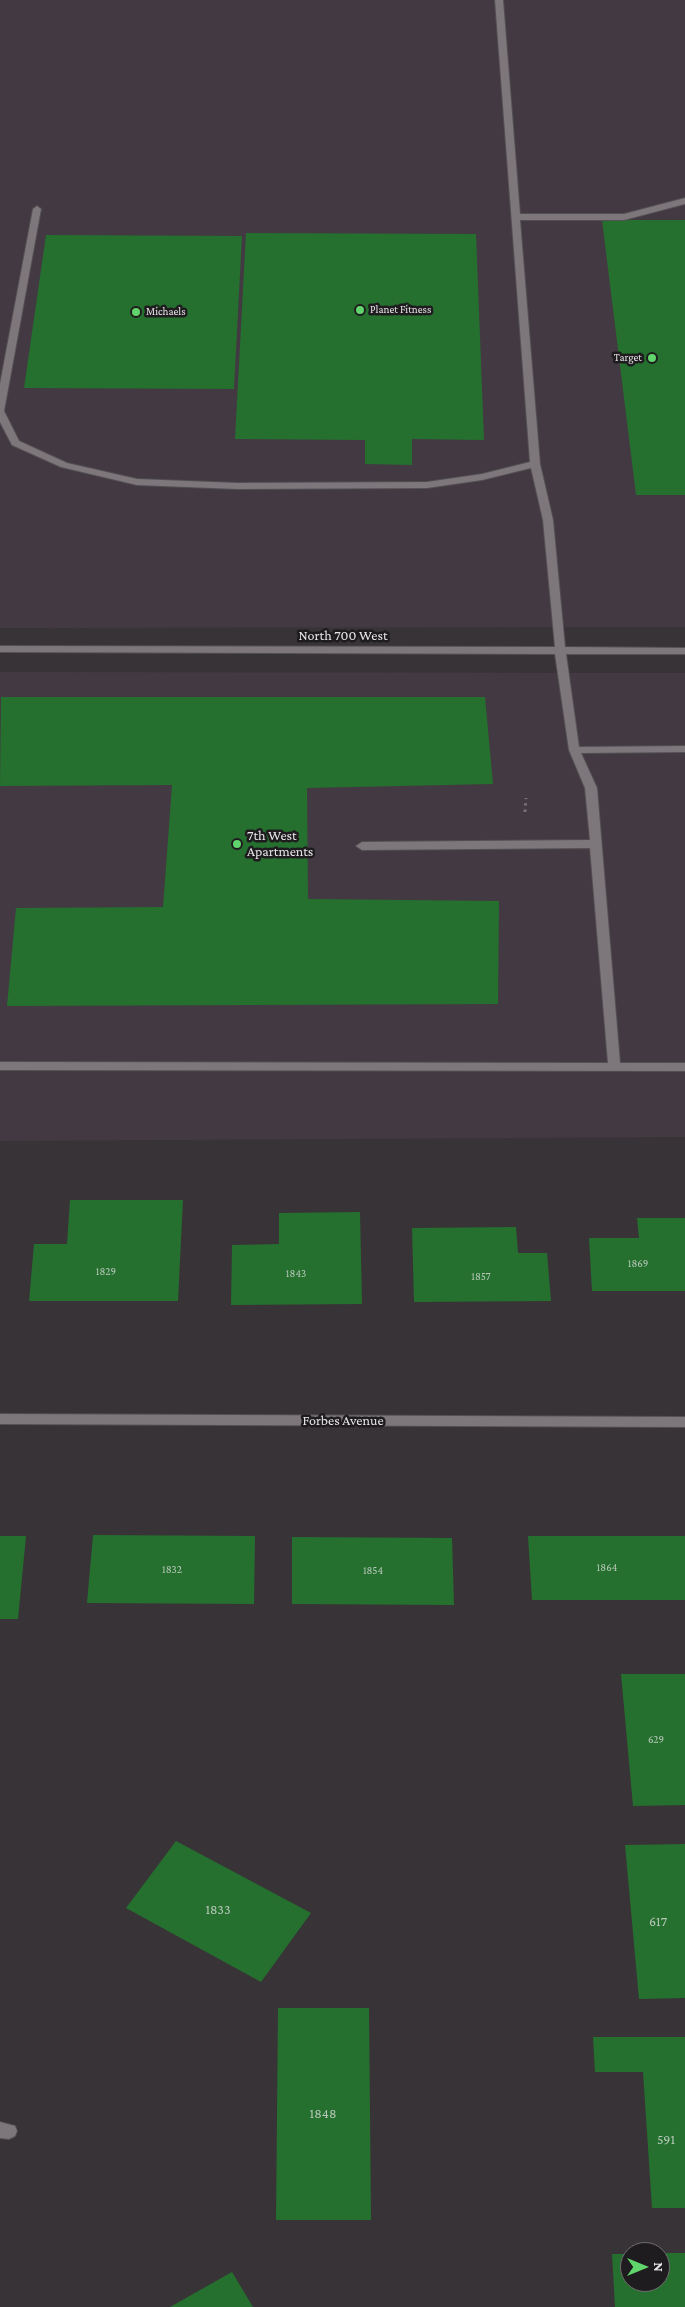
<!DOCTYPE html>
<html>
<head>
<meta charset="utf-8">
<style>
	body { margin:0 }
	#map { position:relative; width:685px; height:2307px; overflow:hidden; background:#383337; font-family:"Crimson Pro",serif }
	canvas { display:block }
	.north { position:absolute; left:620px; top:2242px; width:50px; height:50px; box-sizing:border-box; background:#1e1c1e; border:1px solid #6f6c6f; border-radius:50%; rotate:90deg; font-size:14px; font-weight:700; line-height:20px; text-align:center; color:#e8e5e8 }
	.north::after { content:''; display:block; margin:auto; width:18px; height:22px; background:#60d56b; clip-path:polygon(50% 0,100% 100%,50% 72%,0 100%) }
</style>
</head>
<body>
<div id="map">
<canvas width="685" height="2307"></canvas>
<div class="north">N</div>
</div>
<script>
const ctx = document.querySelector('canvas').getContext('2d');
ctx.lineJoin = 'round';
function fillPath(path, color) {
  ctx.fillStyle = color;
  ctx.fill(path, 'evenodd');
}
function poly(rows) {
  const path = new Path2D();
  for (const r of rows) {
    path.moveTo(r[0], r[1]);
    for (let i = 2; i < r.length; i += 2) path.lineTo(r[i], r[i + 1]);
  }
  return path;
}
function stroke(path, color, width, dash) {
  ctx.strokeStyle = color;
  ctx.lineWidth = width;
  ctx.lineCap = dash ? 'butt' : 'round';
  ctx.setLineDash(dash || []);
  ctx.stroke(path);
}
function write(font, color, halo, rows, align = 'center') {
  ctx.font = font + ' "Crimson Pro",serif';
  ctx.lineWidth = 5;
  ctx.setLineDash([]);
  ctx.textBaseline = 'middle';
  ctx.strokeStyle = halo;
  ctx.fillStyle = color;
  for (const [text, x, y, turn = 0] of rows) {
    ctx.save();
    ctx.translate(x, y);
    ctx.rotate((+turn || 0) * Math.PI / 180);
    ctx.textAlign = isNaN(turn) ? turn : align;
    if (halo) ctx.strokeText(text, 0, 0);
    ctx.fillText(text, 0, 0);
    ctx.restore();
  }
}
fillPath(poly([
	[0,0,685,0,685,627,0,628],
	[0,672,685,673,685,1137,0,1141]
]), '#433942');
fillPath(poly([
	[602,220,685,220,685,495,636,495],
	[246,233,476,234,484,440,412,439,412,465,365,464,365,440,235,439],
	[46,235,242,236,234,389,24,388],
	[1,697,485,697,493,784,307,788,308,899,499,901,498,1004,7,1006,16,908,163,907,172,785,0,786],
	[70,1200,183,1200,178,1301,29,1301,34,1244,67,1244],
	[360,1212,362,1304,231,1305,232,1245,279,1244,279,1213],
	[637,1218,685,1218,685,1291,592,1291,589,1238,639,1238],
	[516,1227,518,1253,547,1253,551,1301,414,1302,412,1228],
	[93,1535,255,1536,254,1604,87,1603],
	[0,1536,26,1536,18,1619,0,1619],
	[528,1536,685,1536,685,1600,532,1600],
	[292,1537,452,1538,454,1605,292,1604],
	[621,1674,685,1674,685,1805,633,1806],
	[176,1841,311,1913,261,1982,126,1908],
	[685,1844,685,1998,639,1999,625,1845],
	[278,2008,369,2008,371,2220,276,2220],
	[593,2037,685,2037,685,2208,652,2208,643,2072,595,2072],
	[660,2253,685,2253,685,2307,615,2307,612,2254,630,2254,630,2282,660,2282],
	[232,2272,253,2307,170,2307]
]), '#25702e');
const minor = poly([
	[495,0,503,0,520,214,624,214,685,198,685,204,624,220,520,220,540,464,553,520,565,647,685,648,685,654,566,654,579,747,685,746,685,752,581,753,597,788,620,1063,685,1063,685,1071,0,1070,0,1062,608,1063,590,848,362,850,356,846,362,842,590,840,585,788,569,750,555,654,0,652,0,646,555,647,543,520,531,468,482,480,427,488,237,489,137,485,61,467,12,445,0,422,0,384,33,209,37,206,41,209,4,411,19,441,67,463,137,479,237,483,427,482,482,474,530,462,495,0],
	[0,1414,685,1417,685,1427,0,1424,0,1414],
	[0,2122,15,2126,17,2131,15,2136,9,2139,0,2138,0,2122]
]);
stroke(minor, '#535053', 2);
stroke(poly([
	[525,812,526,798]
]), '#757174', 3, [2.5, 4]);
fillPath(minor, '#7d777c');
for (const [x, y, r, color] of [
	[360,310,5,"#60d56b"],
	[136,312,5,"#60d56b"],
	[652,358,5,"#60d56b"],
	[237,844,5,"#60d56b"]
]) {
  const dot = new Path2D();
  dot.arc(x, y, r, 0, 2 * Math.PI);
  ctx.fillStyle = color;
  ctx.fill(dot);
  stroke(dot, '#1e1c1e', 2);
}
write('11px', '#e8e5e8', '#1e1c1e', [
	["Planet Fitness",370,310],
	["Michaels",146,312],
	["Target",642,358,"right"]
], 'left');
write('11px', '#b7c8ba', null, [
	["1869",638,1264],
	["1829",106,1272],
	["1843",296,1274],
	["1857",481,1277],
	["1864",607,1568],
	["1832",172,1570],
	["1854",373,1571],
	["629",656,1740]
]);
write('14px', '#e8e5e8', '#1e1c1e', [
	["North 700 West",343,636],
	["Forbes Avenue",343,1421]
]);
write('14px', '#e8e5e8', '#1e1c1e', [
	["7th West",247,836],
	["Apartments",247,852]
], 'left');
write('14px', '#b7c8ba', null, [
	["1833",218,1910],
	["617",658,1922],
	["1848",323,2114],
	["591",666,2140]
]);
</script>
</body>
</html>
